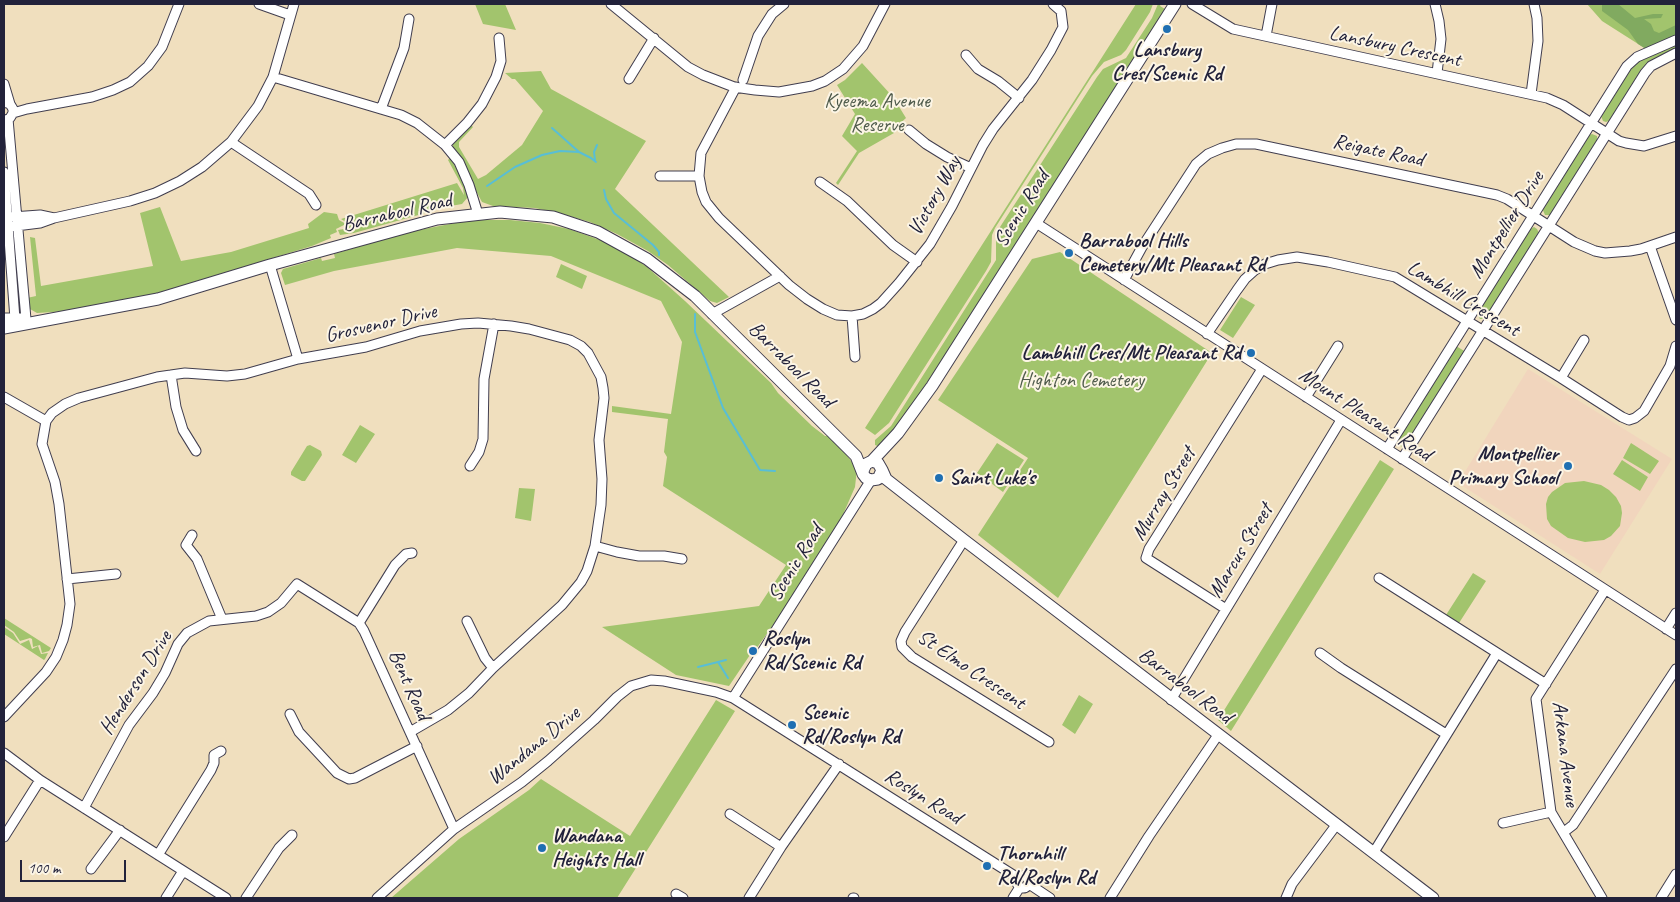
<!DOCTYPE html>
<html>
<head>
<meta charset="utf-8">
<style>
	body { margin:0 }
	#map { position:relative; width:1680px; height:902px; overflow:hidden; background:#f0dfbe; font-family:Caveat,sans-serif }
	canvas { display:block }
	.frame { position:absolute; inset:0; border:5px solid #22223b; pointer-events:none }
	.scale { position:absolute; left:20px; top:860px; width:106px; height:22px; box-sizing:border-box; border:2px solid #22223b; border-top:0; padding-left:6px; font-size:15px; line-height:18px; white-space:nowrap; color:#22223b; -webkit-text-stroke:4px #fcf5e5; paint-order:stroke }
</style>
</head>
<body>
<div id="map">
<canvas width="1680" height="902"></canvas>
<div class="frame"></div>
<div class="scale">100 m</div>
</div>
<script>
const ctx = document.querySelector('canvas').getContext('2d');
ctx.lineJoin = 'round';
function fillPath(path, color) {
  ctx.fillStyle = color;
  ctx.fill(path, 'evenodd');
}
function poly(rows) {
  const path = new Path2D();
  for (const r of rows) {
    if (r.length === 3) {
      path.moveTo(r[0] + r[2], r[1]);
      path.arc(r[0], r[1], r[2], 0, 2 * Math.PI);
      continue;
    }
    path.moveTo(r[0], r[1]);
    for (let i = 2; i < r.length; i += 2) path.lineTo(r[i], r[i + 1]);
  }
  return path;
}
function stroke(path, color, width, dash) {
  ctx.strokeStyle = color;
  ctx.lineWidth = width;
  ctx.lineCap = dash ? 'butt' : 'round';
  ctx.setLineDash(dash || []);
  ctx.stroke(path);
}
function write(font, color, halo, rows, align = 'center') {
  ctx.font = font + ' Caveat,sans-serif';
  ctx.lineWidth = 4;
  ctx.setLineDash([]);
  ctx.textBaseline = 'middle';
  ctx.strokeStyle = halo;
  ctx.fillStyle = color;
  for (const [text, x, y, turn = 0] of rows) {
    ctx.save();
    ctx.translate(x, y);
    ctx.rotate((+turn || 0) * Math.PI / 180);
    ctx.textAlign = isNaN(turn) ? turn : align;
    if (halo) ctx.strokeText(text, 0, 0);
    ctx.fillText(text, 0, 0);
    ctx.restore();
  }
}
fillPath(poly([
	[1528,369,1672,459,1600,574,1458,483]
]), '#f1d5bd');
fillPath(poly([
	[475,4,505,4,516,30,483,24],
	[1136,4,1153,4,1150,12,1126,50,1121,55,1104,62,1092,76,995,228,992,235,991,262,986,271,889,423,875,435,865,428],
	[1158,4,1161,4,1160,6,1165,9,1022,235,899,426,880,447,875,445,875,440,891,426,996,260,996,239,1000,227,1097,77,1103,69,1126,58,1152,18],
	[1587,4,1676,4,1676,37,1646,49,1602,21],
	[1676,43,1676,49,1655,60,1611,120,1606,122,1603,121,1601,116,1630,68,1636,61],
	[862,63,893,97,906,118,895,128,894,133,859,153,838,185,836,183,857,151,842,136,855,114,837,85,845,80],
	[541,71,551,89,646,141,615,189,729,297,717,303,710,301,668,265,648,251,617,234,590,222,562,214,535,208,493,206,482,202,453,148,453,142,470,124,473,127,459,142,459,147,478,179,486,175,522,145,543,111,515,79,512,79,505,73],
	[1592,134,1597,136,1597,142,1550,215,1545,215,1542,208,1587,136],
	[450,158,459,172,468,193,468,197,462,204,439,208,422,214,354,233,340,235,338,230,344,229,349,224,341,219,457,183,464,195,463,188,448,160],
	[160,207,181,261,231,252,309,228,308,224,324,212,337,214,339,220,346,224,336,229,337,232,330,235,331,238,312,246,161,292,120,303,69,311,37,313,30,309,27,298,36,296,30,237,35,238,41,286,153,266,140,213],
	[470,220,510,220,540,223,569,229,600,240,625,252,647,267,685,301,771,383,778,393,812,426,825,436,828,436,843,450,857,469,855,487,838,526,776,621,756,649,754,649,729,686,676,675,602,627,759,606,786,565,663,486,667,457,664,452,668,419,612,412,612,406,671,414,682,342,661,301,551,256,457,248,334,271,285,285,281,273,283,269,321,258,322,261,335,258,334,254,404,233],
	[1534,227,1537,229,1539,233,1486,319,1480,319,1477,314,1529,230],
	[1060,252,1212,353,1058,598,978,535,1028,458,938,400,1032,259],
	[561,264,587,276,582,289,556,277],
	[1241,297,1255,305,1233,338,1220,330],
	[1456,346,1466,352,1405,449,1396,443],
	[360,425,375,434,356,463,342,455],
	[997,443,1024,460,1003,492,977,473],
	[1631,443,1659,461,1650,474,1623,458],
	[310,445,321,451,322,455,305,481,302,481,291,475,291,472,307,446],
	[1380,460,1394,469,1231,731,1218,720],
	[1622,460,1648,477,1640,491,1613,474],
	[1584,481,1601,485,1609,490,1616,497,1621,506,1622,513,1620,526,1611,536,1604,540,1585,542,1568,538,1551,526,1547,519,1546,504,1548,497,1552,492,1565,483],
	[519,488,535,489,531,521,515,518],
	[1473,573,1486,581,1459,623,1446,615],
	[4,618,51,648,49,651,42,653,40,645,33,647,32,639,30,638,20,641,14,632,4,625],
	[4,627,13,633,20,644,29,640,32,649,38,646,41,654,48,653,45,659,44,660,4,634],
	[1079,695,1093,704,1075,734,1062,725],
	[716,700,735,711,617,898,391,898,459,839,529,790,541,779,630,836]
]), '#a2c46d');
fillPath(poly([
	[1602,4,1618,4,1635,18,1653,14,1663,14,1661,18,1644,19,1651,24,1654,31,1659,33,1676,25,1676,37,1646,49,1638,44,1628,30,1602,11]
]), '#81aa60');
stroke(poly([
	[552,128,579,152],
	[595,160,594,152,597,145],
	[487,186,515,167,542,155,560,151,579,152,591,158,596,162],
	[604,190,606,199,614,213,653,245,659,252,659,255],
	[695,314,695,332,723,408,760,470,775,471],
	[718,662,726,660],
	[698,667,718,662,728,678]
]), '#58bed6', 2);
const minor = poly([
	[259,4,290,15],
	[611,4,688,67,703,75,734,87,755,90,779,92,812,86,825,81,843,69,863,46,885,4],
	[1192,4,1233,29,1547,98,1563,105,1619,141,1626,143,1644,146,1676,136],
	[1435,4,1439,21,1441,39,1437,73],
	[1266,36,1272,4],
	[966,55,978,69,998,81,1019,98],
	[273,77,401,115,417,123,445,145,459,162,469,185,478,214],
	[629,79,654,38],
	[743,80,758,36,772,14,784,4],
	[4,84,10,104],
	[736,87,701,153,699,176,702,192,706,202,719,218,789,285,807,299,823,309,837,315,852,316,863,314,873,309,881,303,899,283,930,244,952,206,983,145,993,129,1032,80,1051,50,1063,27,1061,11,1053,4],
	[1531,94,1538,41,1537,18,1534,4],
	[4,102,10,104,13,109,13,113,10,118],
	[381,109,404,48,409,19],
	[13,113,27,109,92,97,113,90,130,82,148,66,162,47,179,4],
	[909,130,926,144,947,157,971,168],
	[231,142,309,194,316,205],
	[445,145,467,123,482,104,496,77,501,61,499,38],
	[4,172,15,319,21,324,26,319,8,119],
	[660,176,699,176],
	[820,182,847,201,893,245,917,262],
	[12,217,40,215,54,218],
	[1036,223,1676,635],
	[8,227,40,223,54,218,130,201,155,193,180,181,202,167,231,142,258,106,273,77,294,4],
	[1650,246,1676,320],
	[270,265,298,359],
	[1124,280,1142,247,1196,164,1208,154,1222,148,1236,144,1256,144,1497,195,1507,199,1574,242,1595,251,1605,253,1630,251,1641,249,1676,237],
	[712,314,780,276],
	[852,316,855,357],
	[1207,334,1237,290,1245,279,1255,270,1265,264,1278,260,1297,257,1328,262,1395,277,1561,378,1622,417,1629,420,1635,418,1644,411,1670,366,1676,346],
	[171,375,176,407,183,430,196,451],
	[1561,378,1584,340],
	[4,397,46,421],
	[1306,397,1338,346],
	[1387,449,1627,66,1637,57,1676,40],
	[1402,459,1645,73,1651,66,1676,53],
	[470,466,479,452,483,439,484,379,494,324],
	[192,535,186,545,197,559,222,619],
	[964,540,905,632,901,641,902,647,912,657,1049,742],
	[595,546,617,552,639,556,664,556,682,559],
	[1379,578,1546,684],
	[67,579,116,574],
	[1226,609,1146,558,1149,549,1262,369],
	[467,621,485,658,493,668],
	[359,623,395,565,406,554,412,553],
	[1666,629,1676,613],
	[1320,653,1341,668,1446,734],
	[733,698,871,480],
	[1171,700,1341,420],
	[290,714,299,732,337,773,349,779,355,778,417,746],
	[4,717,46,672,56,657,63,640,67,625,70,604,59,504,55,482,42,444,46,421,52,413,65,404,79,398,157,377,185,373,227,376,245,374,298,359,366,347,420,331,461,324,478,323,511,326,529,329,570,340,581,346,588,353,601,377,603,388,604,398,599,440,602,479,601,505,595,546,587,571,581,582,562,605,493,668,469,693,448,710,410,732],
	[4,753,40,780],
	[84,808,129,725,153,693,165,673,178,644,187,633,209,621,256,616,268,612,281,603,297,584,359,623,364,631,454,829],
	[730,814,781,847],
	[1503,823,1551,812],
	[1564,832,1573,825,1676,669],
	[4,837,40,780,226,898],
	[1374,852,1497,653],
	[158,855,211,770,214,763,214,755,221,751],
	[91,869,120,830],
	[1023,882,6],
	[1029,884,1050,898],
	[676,894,683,898],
	[166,898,183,871],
	[246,898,279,848,292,835],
	[377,898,454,829,522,782,548,761,594,720,617,697,631,686,651,680,664,681,716,692,733,698,1018,878],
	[749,898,781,847,839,764],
	[853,898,854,898],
	[1013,898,1020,887],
	[1110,898,1149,836,1218,735],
	[1286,898,1292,884,1337,824],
	[1602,898,1551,812,1536,699,1605,590],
	[1661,898,1676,874]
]);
const major = poly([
	[4,319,23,319],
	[4,328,158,299,270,265,437,219,500,212,553,217,598,232,647,259,695,296,856,456,863,474,866,478,871,480,878,479,882,470,878,463,872,461,866,464,863,471],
	[872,461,898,433,932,386,1175,4],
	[882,470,886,479,964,540,1433,898]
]);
stroke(minor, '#413e4f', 11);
stroke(major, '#413e4f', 13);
stroke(minor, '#fff', 9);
stroke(major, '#fff', 11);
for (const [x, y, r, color] of [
	[1167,29,5,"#1f6fb2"],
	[1069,253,5,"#1f6fb2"],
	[1251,353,5,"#1f6fb2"],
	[1568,466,5,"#1f6fb2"],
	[939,478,5,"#1f6fb2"],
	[753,651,5,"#1f6fb2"],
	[792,725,5,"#1f6fb2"],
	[542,848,5,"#1f6fb2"],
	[987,866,5,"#1f6fb2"]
]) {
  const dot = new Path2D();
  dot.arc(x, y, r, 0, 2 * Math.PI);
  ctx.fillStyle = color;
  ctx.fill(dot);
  stroke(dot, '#fcf5e5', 2);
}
write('21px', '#22223b', '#fcf5e5', [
	["Lansbury Crescent",1395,47,12],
	["Reigate Road",1378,151,12],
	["Victory Way",935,196,-61],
	["Scenic Road",1022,209,-58],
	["Barrabool Road",397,213,-13],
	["Montpellier Drive",1507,225,-58],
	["Lambhill Crescent",1463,299,31],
	["Grosvenor Drive",381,324,-13],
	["Barrabool Road",791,365,45],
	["Mount Pleasant Road",1365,415,33],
	["Murray Street",1164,494,-59],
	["Marcus Street",1241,551,-59],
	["Scenic Road",796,563,-58],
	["St Elmo Crescent",971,670,34],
	["Henderson Drive",136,683,-58],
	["Bent Road",409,685,66],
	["Barrabool Road",1185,686,37],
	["Wandana Drive",534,746,-39],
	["Arkana Avenue",1565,754,83],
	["Roslyn Road",923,797,32]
]);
write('bold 21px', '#22223b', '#fcf5e5', [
	["Lansbury",1167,50,"center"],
	["Cres/Scenic Rd",1167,74,"center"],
	["Barrabool Hills",1079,241],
	["Cemetery/Mt Pleasant Rd",1079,265],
	["Lambhill Cres/Mt Pleasant Rd",1241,353,"right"],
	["Montpellier",1558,454,"right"],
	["Primary School",1558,478,"right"],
	["Saint Luke's",949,478],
	["Roslyn",763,639],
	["Rd/Scenic Rd",763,663],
	["Scenic",802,713],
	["Rd/Roslyn Rd",802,737],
	["Wandana",552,836],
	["Heights Hall",552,860],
	["Thornhill",997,854],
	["Rd/Roslyn Rd",997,878]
], 'left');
write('21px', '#4f5b4c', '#fcf5e5', [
	["Kyeema Avenue",877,101],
	["Reserve",877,125],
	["Highton Cemetery",1081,380]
]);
</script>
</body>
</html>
